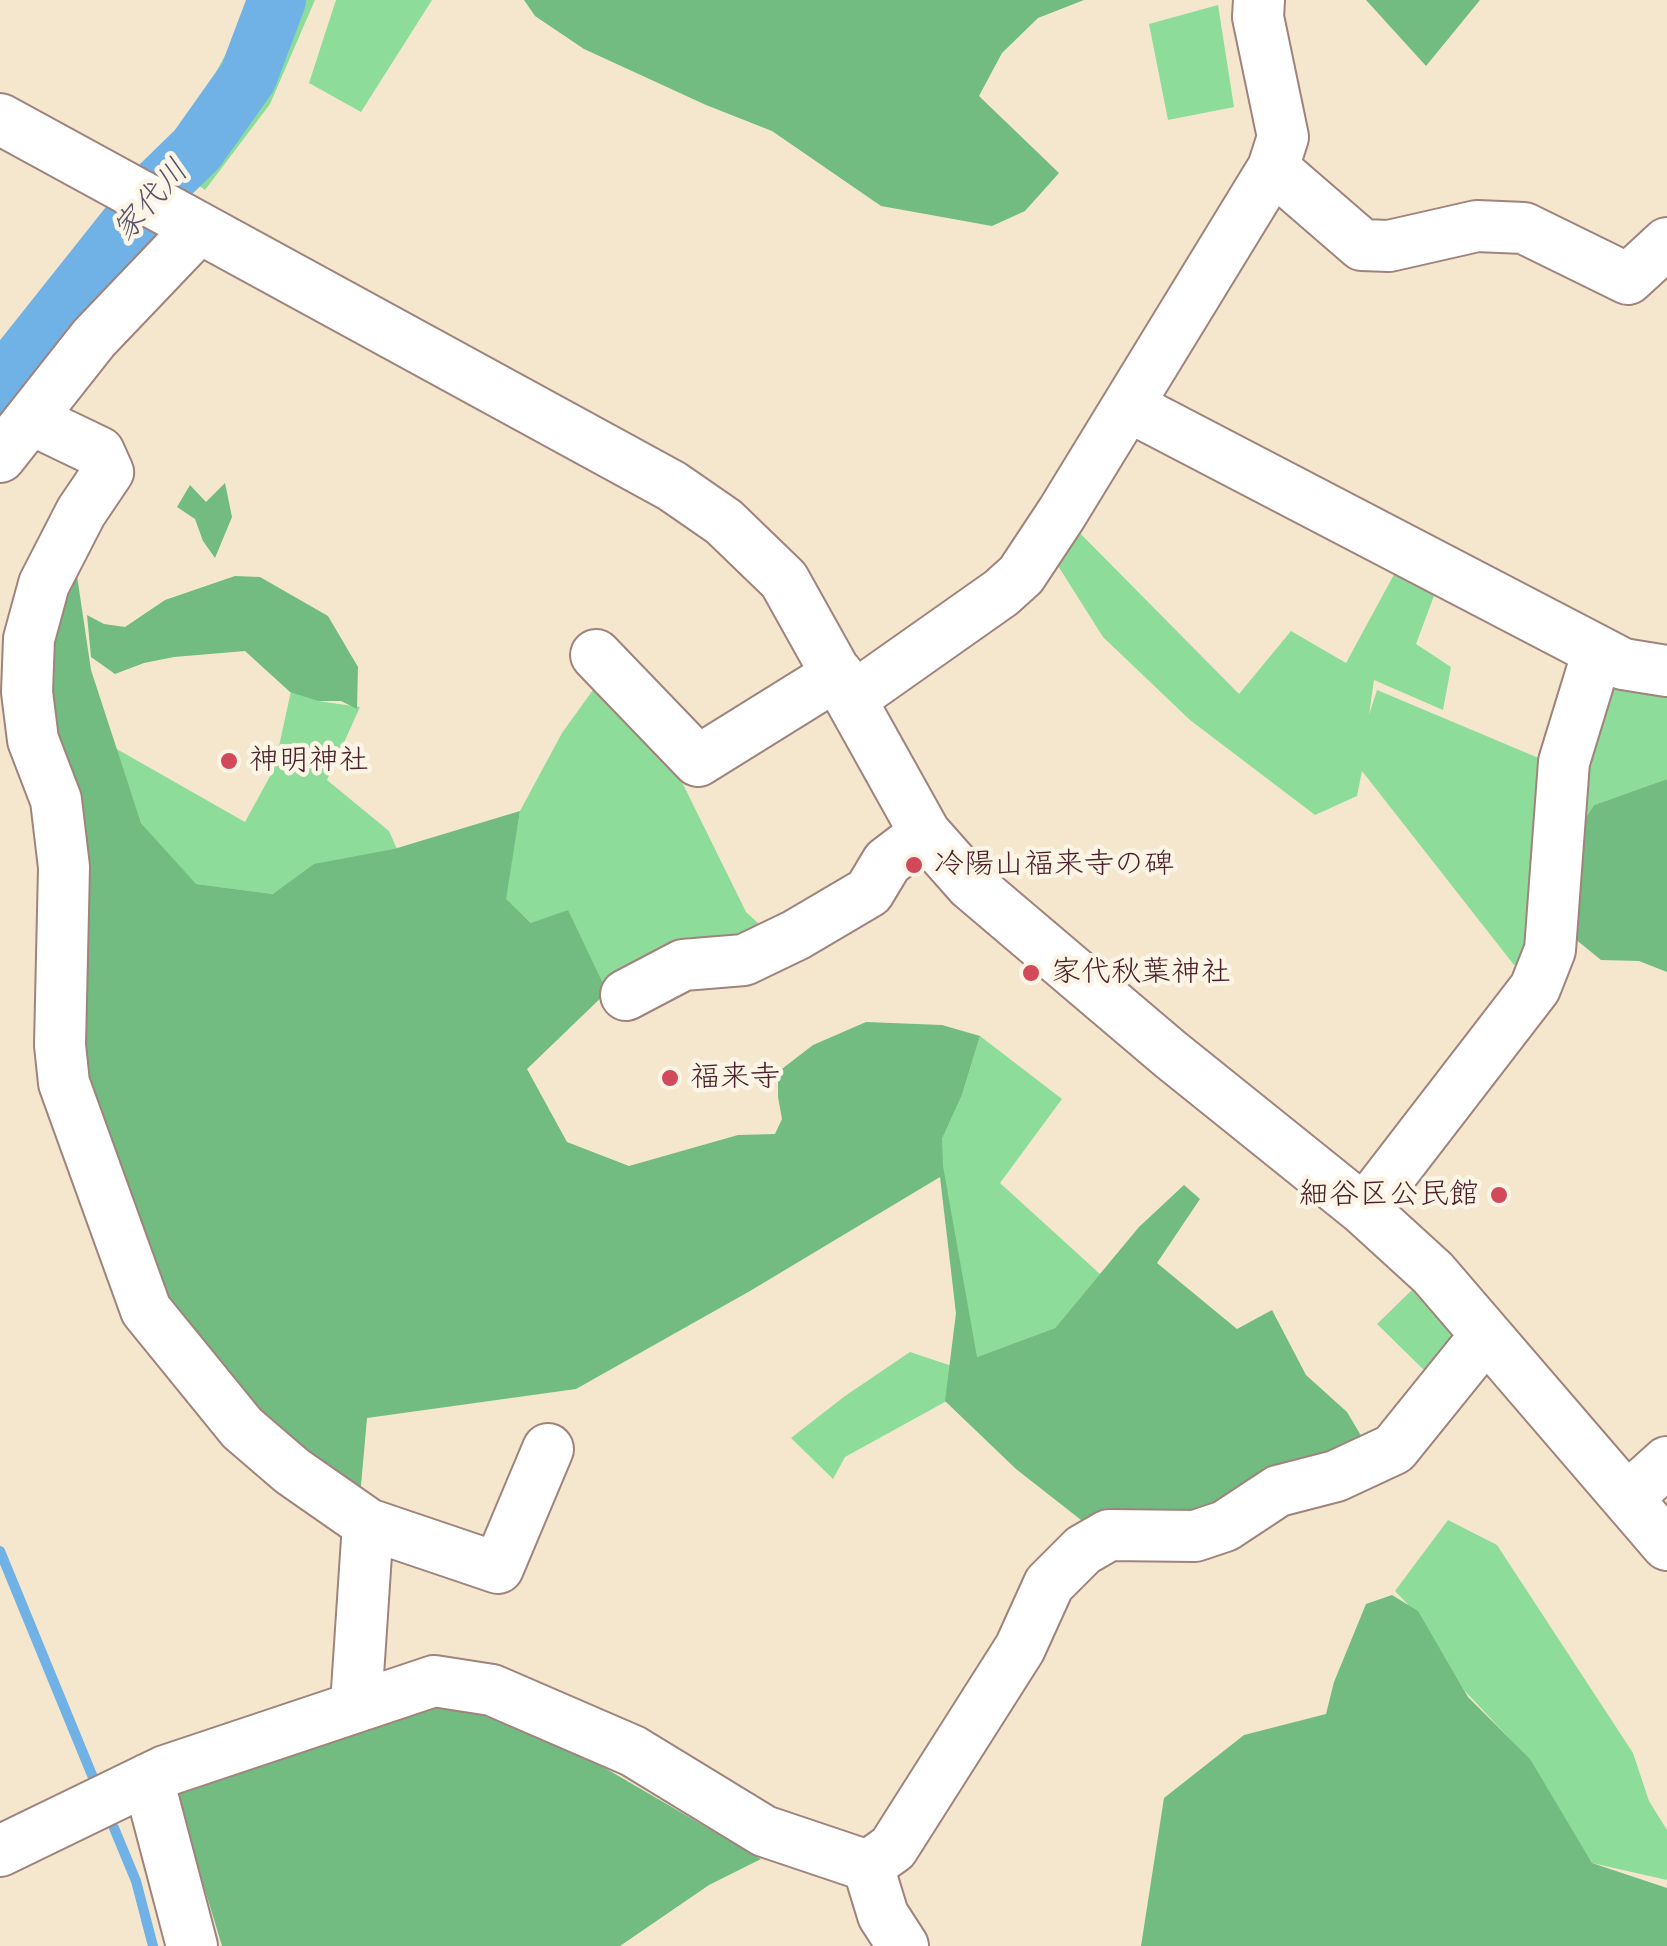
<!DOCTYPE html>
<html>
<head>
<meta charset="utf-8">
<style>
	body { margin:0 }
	canvas { display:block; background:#f4e7cd }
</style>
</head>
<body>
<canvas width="1667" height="1946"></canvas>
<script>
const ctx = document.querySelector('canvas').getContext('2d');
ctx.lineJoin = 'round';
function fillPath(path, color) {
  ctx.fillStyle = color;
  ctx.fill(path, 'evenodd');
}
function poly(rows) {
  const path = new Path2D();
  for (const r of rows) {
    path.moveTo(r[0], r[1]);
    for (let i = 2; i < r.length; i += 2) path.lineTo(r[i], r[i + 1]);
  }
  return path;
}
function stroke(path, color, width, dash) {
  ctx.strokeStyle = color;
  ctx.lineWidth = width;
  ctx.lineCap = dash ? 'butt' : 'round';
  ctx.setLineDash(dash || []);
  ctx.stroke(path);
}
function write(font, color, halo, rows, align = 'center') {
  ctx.font = font + ' "Playpen Sans","Klee One",sans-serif';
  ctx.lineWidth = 9;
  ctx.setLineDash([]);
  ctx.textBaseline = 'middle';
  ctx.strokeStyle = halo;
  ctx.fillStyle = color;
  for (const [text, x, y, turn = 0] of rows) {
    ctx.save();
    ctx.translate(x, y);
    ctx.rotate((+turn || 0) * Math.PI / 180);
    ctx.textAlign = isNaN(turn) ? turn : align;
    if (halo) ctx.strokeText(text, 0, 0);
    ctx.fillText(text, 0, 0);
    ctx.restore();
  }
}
fillPath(poly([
	[255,0,315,0,270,104,205,190,190,179,228,112,208,87],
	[336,0,432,0,361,112,309,83],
	[1218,5,1234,107,1168,120,1149,24],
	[1066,519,1239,694,1291,631,1346,663,1397,569,1438,585,1416,644,1451,667,1443,710,1374,680,1369,715,1377,690,1541,759,1534,960,1514,965,1362,771,1357,796,1315,815,1190,720,1103,637,1048,550],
	[1604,674,1667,681,1667,779,1594,805,1572,838],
	[603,676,678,774,746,912,769,933,607,992,505,899,520,811,562,733],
	[291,691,318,701,360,707,327,780,389,831,397,849,273,894,195,884,141,823,115,748,245,822,274,769],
	[980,1036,1062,1099,1000,1183,1100,1274,1055,1328,977,1357,956,1313,942,1183,942,1139,962,1095],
	[1417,1285,1466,1331,1427,1373,1377,1324],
	[910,1352,955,1367,963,1392,845,1457,833,1479,791,1438,845,1396],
	[1448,1520,1497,1545,1633,1753,1649,1801,1667,1830,1667,1880,1592,1863,1524,1754,1464,1690,1422,1619,1395,1591]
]), '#8edc9a');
fillPath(poly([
	[524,0,1084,0,1038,18,1002,53,979,96,1059,173,1025,211,992,226,881,206,772,131,706,105,584,49,535,16],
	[1366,0,1480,0,1426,66],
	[225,483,232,517,215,558,203,541,195,519,177,507,190,485,206,502],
	[76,569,91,670,141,823,196,884,273,894,314,864,394,849,520,811,506,899,531,923,568,910,607,992,527,1069,567,1142,629,1166,738,1135,775,1134,782,1119,778,1097,778,1072,813,1045,866,1022,942,1025,980,1036,962,1095,942,1139,943,1166,977,1357,1055,1328,1139,1227,1184,1185,1200,1199,1157,1263,1237,1329,1272,1310,1306,1375,1347,1412,1372,1454,1104,1538,1016,1469,945,1401,956,1313,940,1177,750,1291,576,1389,367,1418,359,1508,146,1310,61,1058,44,584],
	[235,576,260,577,328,616,358,667,357,709,341,701,318,701,290,692,245,651,174,657,144,663,115,674,91,657,87,615,104,624,125,627,165,600],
	[1667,779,1667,972,1639,961,1601,960,1569,934,1572,838,1594,805],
	[1392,1595,1418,1611,1468,1697,1530,1759,1592,1863,1667,1888,1667,1946,1141,1946,1164,1798,1244,1735,1326,1714,1334,1682,1366,1604],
	[453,1684,550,1736,761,1859,709,1885,620,1946,222,1946,174,1788]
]), '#72bc82');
stroke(poly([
	[0,1551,92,1775],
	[114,1828,136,1881,153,1946]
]), '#70b2e5', 10);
stroke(poly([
	[0,387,162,183,197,149,248,77,277,0]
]), '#70b2e5', 58);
const minor = poly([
	[0,119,672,486,724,522,784,580,925,833,971,885,1170,1054,1364,1210,1433,1273,1667,1545],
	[1273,168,1362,245,1389,246,1477,226,1524,228,1628,279,1667,243],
	[1128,406,1623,664,1667,671],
	[35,413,49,428,99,452,108,472,81,512,44,584,29,639,27,692,33,740,56,800,64,867,60,1045,64,1083,146,1310,242,1428,292,1471,368,1524,498,1568,548,1449],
	[0,457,94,338,198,229],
	[596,655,698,761,838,674],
	[852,698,1001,593,1021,575,1062,513,1273,168,1283,137,1258,17,1259,0],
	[626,995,683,965,744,960,796,935,869,892,887,862,925,833],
	[1364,1210,1535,988,1550,950,1564,762,1598,651],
	[1627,1498,1667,1462],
	[356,1705,368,1524],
	[148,1779,192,1946],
	[0,1851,165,1771,434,1681,492,1690,633,1751,764,1831,868,1866,893,1848,1020,1648,1049,1584,1083,1550,1109,1535,1195,1536,1225,1526,1278,1491,1336,1476,1394,1449,1486,1335],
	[868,1866,883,1915,903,1946]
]);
stroke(minor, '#9f837c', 54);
stroke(minor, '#fff', 50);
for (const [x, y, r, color] of [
	[229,761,10,"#d1495b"],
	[914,865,10,"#d1495b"],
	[1031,973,10,"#d1495b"],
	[670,1078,10,"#d1495b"],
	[1499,1195,10,"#d1495b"]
]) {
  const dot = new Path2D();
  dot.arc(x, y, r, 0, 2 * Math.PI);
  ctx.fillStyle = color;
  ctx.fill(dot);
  stroke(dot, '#fcf5e5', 4);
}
write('30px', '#4a1f2b', '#fcf5e5', [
	["神明神社",249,761],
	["冷陽山福来寺の碑",934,865],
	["家代秋葉神社",1051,973],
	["福来寺",690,1078],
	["細谷区公民館",1479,1195,"right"]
], 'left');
write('italic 32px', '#57526c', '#fcf5e5', [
	["家代川",151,201,-49]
]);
</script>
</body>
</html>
